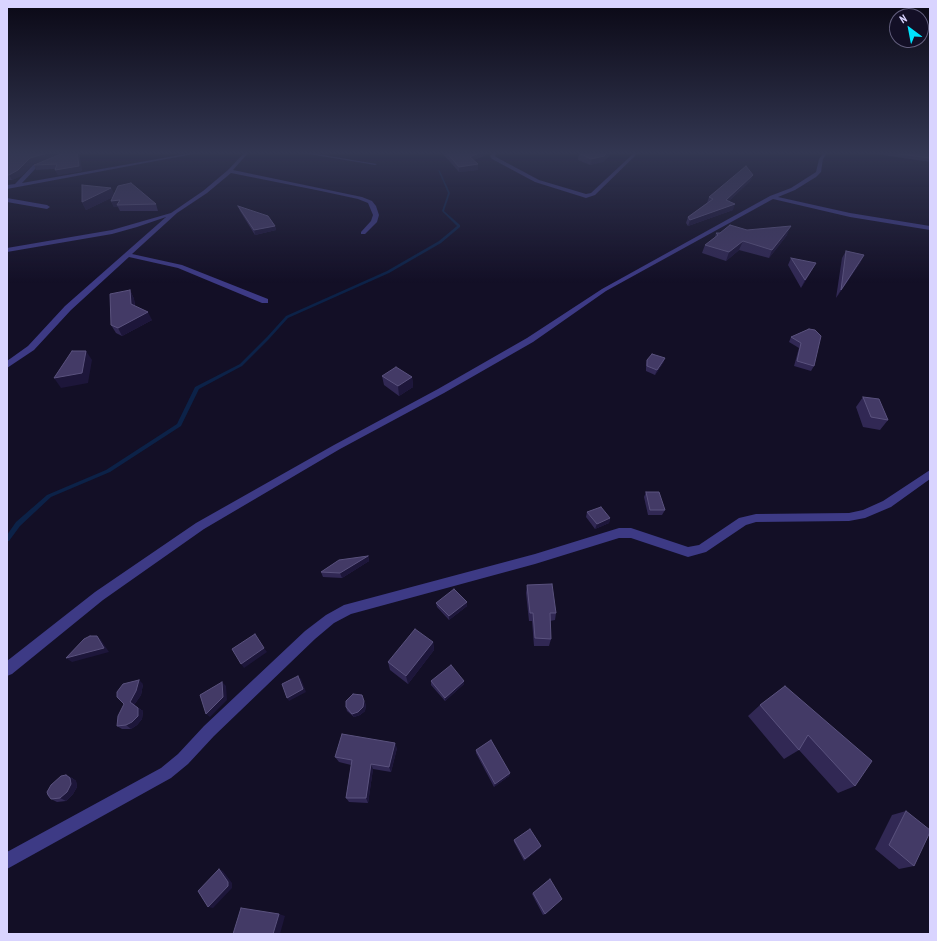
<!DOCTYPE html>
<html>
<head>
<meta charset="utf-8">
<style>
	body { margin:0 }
	#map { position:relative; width:937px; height:941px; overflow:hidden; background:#130f26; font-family:"PT Sans Narrow",sans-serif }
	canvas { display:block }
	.frame { position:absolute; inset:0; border:8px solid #d9d4ff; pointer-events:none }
	.north { position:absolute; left:889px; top:8px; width:40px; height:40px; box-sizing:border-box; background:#130f26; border:1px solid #625e7d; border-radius:50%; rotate:328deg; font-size:11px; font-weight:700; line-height:16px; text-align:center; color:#d9d4ff }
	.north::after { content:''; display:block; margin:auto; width:14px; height:18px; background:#00e5ff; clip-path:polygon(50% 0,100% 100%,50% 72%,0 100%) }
</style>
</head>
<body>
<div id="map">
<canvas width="937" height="941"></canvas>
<div class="frame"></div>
<div class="north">N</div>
</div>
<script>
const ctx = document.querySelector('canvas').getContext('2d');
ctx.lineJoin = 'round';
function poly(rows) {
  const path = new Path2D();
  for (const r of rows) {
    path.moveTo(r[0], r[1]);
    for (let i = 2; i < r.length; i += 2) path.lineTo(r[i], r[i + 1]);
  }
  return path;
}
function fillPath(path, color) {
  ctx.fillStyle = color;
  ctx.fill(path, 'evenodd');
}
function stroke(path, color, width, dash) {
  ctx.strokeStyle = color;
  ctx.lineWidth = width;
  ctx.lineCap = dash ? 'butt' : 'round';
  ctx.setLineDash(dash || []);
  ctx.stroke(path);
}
fillPath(poly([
	[438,170,440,171,450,193,444,211,460,225,460,227,441,243,389,273,288,318,269,339,242,366,199,389,181,426,110,472,51,497,20,526,9,541,7,541,7,535,16,522,47,495,106,470,177,424,195,387,240,364,267,337,286,316,387,271,439,241,457,226,442,211,448,193,438,170]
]), '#0c2248');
fillPath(poly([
	[197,152,204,152,7,189,7,185,15,184,33,165,47,161,49,163,37,167,22,183,197,152],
	[245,152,249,152,233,170,362,197,372,201,376,206,379,215,377,222,365,234,361,234,361,232,371,221,373,215,368,203,358,199,321,191,231,173,207,193,177,213,132,254,182,265,268,299,268,303,262,303,178,268,129,257,71,310,34,350,7,368,7,361,28,346,65,306,166,217,137,227,112,234,7,252,7,248,112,230,171,213,203,191,228,170,245,152],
	[297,152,305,152,377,164,375,165,297,152],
	[494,152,498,152,495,156,496,157,539,180,586,194,591,193,635,152,639,152,595,195,586,198,535,182,492,159,490,156,494,152],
	[824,152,828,152,823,159,821,172,816,177,795,190,778,197,850,213,930,226,930,230,850,217,773,199,606,291,533,342,444,393,340,449,204,529,103,600,12,674,7,676,7,661,95,592,196,523,334,445,438,389,527,338,602,289,770,196,791,188,816,172,819,159,824,152],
	[7,198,47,205,50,207,47,209,7,202,7,198],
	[930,470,930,479,891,507,865,518,849,521,756,522,746,525,706,552,688,557,631,538,619,538,535,564,351,614,334,623,315,639,214,736,188,764,171,778,7,869,7,852,161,768,178,754,204,726,305,631,326,615,344,605,535,554,619,528,631,528,688,547,699,545,739,518,756,514,849,513,863,510,883,501,930,470]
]), '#3d3a85');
fillPath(poly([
	[15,152,79,152,82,171,58,175,55,169,36,170,34,165,54,157,33,164,21,176,12,180,7,180,7,155],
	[441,152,492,152,474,160,478,170,459,172],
	[581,152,613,152,603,162,590,165,578,160,579,153],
	[870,152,930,152,930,162,870,153],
	[751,180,729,201,733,210,688,226,686,223,688,217,707,203,709,197],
	[111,188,114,194,156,204,158,211,120,211,118,207,114,207,111,201,113,197,86,210,82,202],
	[238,206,275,226,276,230,255,235,240,211],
	[716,233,787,235,769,258,739,250,726,261,702,253,705,245,715,237],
	[846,251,864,255,860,263,836,298,842,258],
	[791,258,816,263,812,270,801,288,788,265],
	[130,290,134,299,135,306,152,320,122,336,116,333,111,325],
	[809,329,814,366,811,371,794,366,799,348,789,342,791,337],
	[665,358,663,363,655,375,646,371,646,365,647,360],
	[382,376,412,377,413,387,399,396,384,385],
	[863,397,888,420,880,430,863,427,856,407],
	[646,492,665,510,662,515,648,515,644,497],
	[587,512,610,518,609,523,595,529,586,517],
	[368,556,369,561,342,578,323,577,321,572],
	[527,585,556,613,555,620,550,621,551,639,549,646,534,646,532,621,529,621,526,593],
	[436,603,467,606,449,620,437,607],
	[433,642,434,650,408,684,390,670,388,662],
	[431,681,464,681,464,684,445,701,431,685],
	[143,684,141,695,134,705,143,711,142,719,137,725,131,729,122,729,117,726],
	[785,686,855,786,838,793,799,750,784,759,748,716,760,705],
	[366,704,365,711,360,715,354,717,347,711,346,707],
	[397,748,391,772,373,769,368,803,349,802,346,798,351,765,339,762,335,757],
	[476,750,510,773,509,776,494,787,476,753],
	[66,775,72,778,76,781,77,787,73,794,66,801,57,802,51,799],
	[906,811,914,866,899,869,875,849,892,815],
	[514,840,541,846,540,848,524,861,514,842],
	[550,879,545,914,543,915,532,894]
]), '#312854');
fillPath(poly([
	[51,152,69,152,33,164,21,176,12,180,9,175,30,158],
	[77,152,79,152,82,171,58,175,55,170],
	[481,152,492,152,470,162,470,157],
	[608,152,613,152,603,162,590,165,591,159],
	[478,164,478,170,459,172,459,167],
	[753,175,751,180,724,206,726,200],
	[111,188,115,196,86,210,82,202],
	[120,200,117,205,118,207,114,207,111,201],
	[735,204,733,210,688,226,690,220],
	[275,226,276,230,255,235,254,230],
	[791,226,787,235,769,258,772,250],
	[743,241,739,250,726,261,729,252],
	[864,255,860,263,836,298,841,290],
	[816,263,812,270,801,288,805,280],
	[130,290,134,299,135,312,131,304],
	[148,312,152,320,122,336,118,328],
	[86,351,92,360,88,383,61,388,54,378],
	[665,358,663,363,655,375,657,370],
	[412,377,413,387,399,396,398,386],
	[610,518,609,523,595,529,597,524],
	[368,556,369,561,342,578,340,573],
	[467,602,467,606,449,620,449,616],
	[97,636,101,640,109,652,72,662,66,658],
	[433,642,434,650,408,684,406,676],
	[264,648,267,652,244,668,241,664],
	[298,676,301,679,306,692,289,701,287,698],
	[139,680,143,684,141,695,134,705,130,702],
	[464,681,464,684,445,701,445,698],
	[222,682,226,686,227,700,210,717,206,714],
	[364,701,366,704,365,711,360,715,354,717,352,714],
	[138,708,143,711,142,719,137,725,131,729,126,725],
	[395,743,397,748,391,772,389,767],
	[371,764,373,769,368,803,366,798],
	[510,773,509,776,494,787,495,784],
	[66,775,72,778,76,781,77,787,73,794,66,801,60,798],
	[541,846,540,848,524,861,525,859],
	[219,869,223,871,232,883,232,888,213,908,208,907],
	[279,914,285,916,280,934,273,934]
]), '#1d163a');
const building = poly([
	[15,152,51,152,30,158,18,170,9,175,7,175,7,155,15,152],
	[66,152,77,152,79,166,55,170,57,164,34,165,66,152],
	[446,152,481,152,470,157,478,164,459,167,446,152],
	[581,152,608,152,604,156,591,159,579,153,581,152],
	[885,152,930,152,930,158,885,152],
	[746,166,753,175,726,200,735,204,690,220,688,217,713,199,709,197,746,166],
	[131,183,156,204,117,205,120,200,111,201,118,186,131,183],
	[82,185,111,188,82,202,82,185],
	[238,206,268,216,275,226,254,230,238,206],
	[730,225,747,230,791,226,772,250,743,241,729,252,705,245,718,235,716,233,720,233,730,225],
	[846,251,864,255,841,290,846,251],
	[791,258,816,263,805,280,791,258],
	[130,290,131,304,148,312,118,328,111,325,110,294,130,290],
	[809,329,815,330,821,336,814,366,797,361,801,343,791,337,809,329],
	[72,351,86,351,82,373,54,378,72,351],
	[652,354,665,358,657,370,647,366,647,360,652,354],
	[396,367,412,377,398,386,382,376,396,367],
	[863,397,879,399,888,420,871,417,863,397],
	[646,492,659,492,665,510,650,510,646,492],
	[601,507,610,518,597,524,587,512,601,507],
	[368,556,340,573,321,572,339,560,368,556],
	[552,584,556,613,550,613,551,639,535,638,533,613,530,613,527,585,552,584],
	[454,589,467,602,449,616,436,603,454,589],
	[415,629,433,642,406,676,388,662,415,629],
	[255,634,264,648,241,664,232,649,255,634],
	[90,636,97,636,104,648,66,658,84,639,90,636],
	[451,665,464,681,445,698,431,681,451,665],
	[298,676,303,689,287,698,282,684,298,676],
	[139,680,136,691,130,702,138,708,138,716,132,722,126,725,117,726,118,716,124,704,117,697,117,692,123,684,139,680],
	[222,682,223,697,206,714,200,695,222,682],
	[785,686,872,761,855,786,808,735,799,750,760,705,785,686],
	[353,694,362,695,364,701,363,707,358,712,352,714,346,707,346,701,353,694],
	[342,734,395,743,389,767,371,764,366,798,346,798,352,760,335,757,342,734],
	[491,740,510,773,495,784,476,750,491,740],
	[66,775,70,778,71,784,67,792,60,798,51,799,48,795,47,792,51,785,61,776,66,775],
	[906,811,930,830,930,832,914,866,889,845,906,811],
	[530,829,541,846,525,859,514,840,530,829],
	[219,869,228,882,228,886,208,907,198,891,219,869],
	[550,879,562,899,545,914,533,893,550,879],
	[241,908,279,914,273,934,233,934,241,908]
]);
fillPath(building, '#433a66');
stroke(building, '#5a527e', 1);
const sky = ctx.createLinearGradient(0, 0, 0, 283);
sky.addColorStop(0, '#0a0815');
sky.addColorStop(0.54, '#333752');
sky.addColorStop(1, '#33375200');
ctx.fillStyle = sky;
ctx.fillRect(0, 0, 937, 283);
</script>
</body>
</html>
